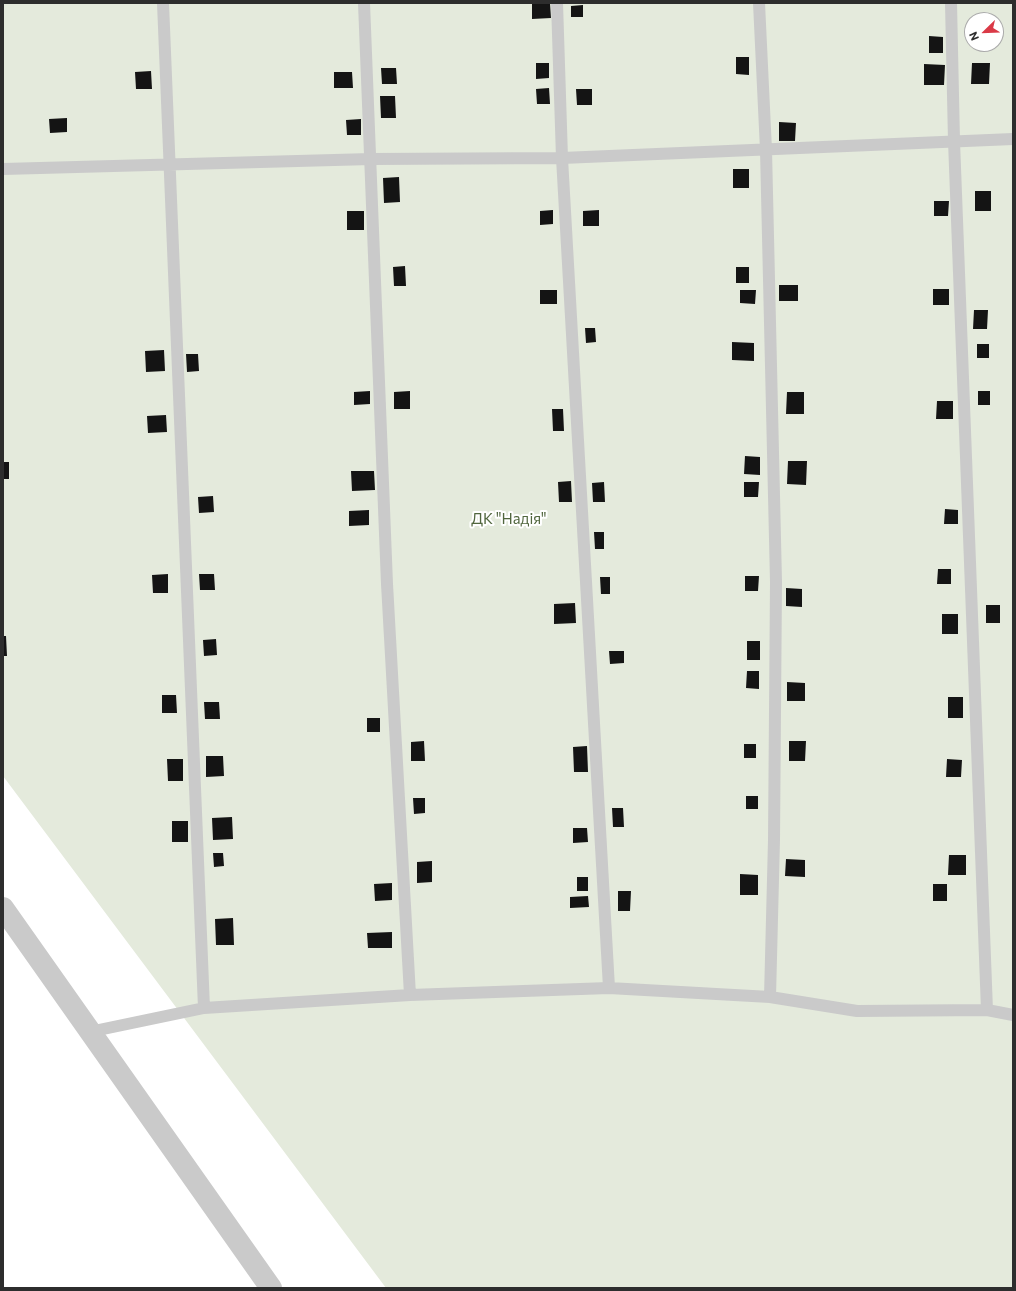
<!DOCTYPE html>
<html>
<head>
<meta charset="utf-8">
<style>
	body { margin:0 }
	#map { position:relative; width:1016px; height:1291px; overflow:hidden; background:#fff; font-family:Commissioner,sans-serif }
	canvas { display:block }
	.frame { position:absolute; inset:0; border:4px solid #2d2d2d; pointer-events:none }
	.north { position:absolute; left:964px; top:12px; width:40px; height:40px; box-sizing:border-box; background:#fff; border:1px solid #ababab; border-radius:50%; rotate:247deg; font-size:11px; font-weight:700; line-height:16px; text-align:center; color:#2d2d2d }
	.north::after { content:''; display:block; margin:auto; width:14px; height:18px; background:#da3a47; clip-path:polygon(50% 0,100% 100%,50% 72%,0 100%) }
</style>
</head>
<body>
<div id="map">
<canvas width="1016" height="1291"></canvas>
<div class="frame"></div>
<div class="north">N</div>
</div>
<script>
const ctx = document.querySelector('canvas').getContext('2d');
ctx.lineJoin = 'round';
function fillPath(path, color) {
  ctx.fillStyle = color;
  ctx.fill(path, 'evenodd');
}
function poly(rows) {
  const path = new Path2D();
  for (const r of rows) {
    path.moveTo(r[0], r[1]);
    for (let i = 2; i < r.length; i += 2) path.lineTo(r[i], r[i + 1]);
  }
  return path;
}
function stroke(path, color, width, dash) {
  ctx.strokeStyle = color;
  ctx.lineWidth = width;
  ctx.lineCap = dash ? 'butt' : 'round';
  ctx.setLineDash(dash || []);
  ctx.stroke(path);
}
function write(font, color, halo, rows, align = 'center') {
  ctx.font = font + ' Commissioner,sans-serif';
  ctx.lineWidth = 4;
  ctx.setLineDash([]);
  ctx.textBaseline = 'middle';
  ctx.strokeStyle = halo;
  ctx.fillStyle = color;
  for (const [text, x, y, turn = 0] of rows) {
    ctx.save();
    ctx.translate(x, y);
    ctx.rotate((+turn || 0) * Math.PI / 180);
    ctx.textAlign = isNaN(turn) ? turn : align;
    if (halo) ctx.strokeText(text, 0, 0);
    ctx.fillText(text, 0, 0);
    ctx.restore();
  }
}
fillPath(poly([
	[3,3,1013,3,1013,1288,386,1288,3,776],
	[972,20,996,20,996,44,972,44]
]), '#e4eadc');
fillPath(poly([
	[550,3,551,18,532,19,532,4],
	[583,5,583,17,571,17,571,6],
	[929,36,943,37,943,53,929,53],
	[736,57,749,57,749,75,736,74],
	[536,63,549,63,549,78,536,79],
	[972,63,990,63,989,84,971,84],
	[924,64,945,65,944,85,924,85],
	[381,68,396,68,397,84,382,84],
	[151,71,152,89,136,89,135,72],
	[334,72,352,72,353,88,334,88],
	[549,88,550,104,537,104,536,89],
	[576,89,592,89,592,105,577,105],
	[380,96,395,96,396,118,381,118],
	[67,118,67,132,50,133,49,119],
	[361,119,361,135,347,135,346,120],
	[779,122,796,123,795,141,779,141],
	[733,169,749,169,749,188,733,188],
	[399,177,400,202,384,203,383,178],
	[975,191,991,191,991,211,975,211],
	[934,201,949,201,948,216,934,216],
	[553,210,553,224,540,225,540,211],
	[599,210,599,226,583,226,583,211],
	[347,211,364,211,364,230,347,230],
	[405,266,406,286,394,286,393,267],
	[736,267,749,267,749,283,736,283],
	[779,285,798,285,798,301,779,301],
	[933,289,949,289,949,305,933,305],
	[540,290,557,290,557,304,540,304],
	[740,290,756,290,755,304,740,303],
	[974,310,988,310,987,329,973,329],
	[585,328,595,328,596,342,586,343],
	[732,342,754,343,754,361,732,360],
	[977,344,989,344,989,358,977,358],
	[164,350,165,371,146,372,145,351],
	[186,354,198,354,199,371,187,372],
	[370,391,370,404,354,405,354,392],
	[410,391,410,409,394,409,394,392],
	[978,391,990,391,990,405,978,405],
	[787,392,804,392,804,414,786,414],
	[937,401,953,401,953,419,936,419],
	[552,409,563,409,564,431,553,431],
	[166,415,167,432,148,433,147,416],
	[745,456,760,457,760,475,744,474],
	[788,461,807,461,806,485,787,484],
	[3,462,9,462,9,479,3,479],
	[351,471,374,471,375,490,352,491],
	[571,481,572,502,559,502,558,482],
	[604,482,605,502,593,502,592,483],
	[744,482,759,482,758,497,744,497],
	[213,496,214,512,199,513,198,497],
	[945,509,958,510,958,524,944,524],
	[369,510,369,525,349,526,349,511],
	[594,532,604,532,604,549,595,549],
	[938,569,951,569,951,584,937,584],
	[168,574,168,593,153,593,152,575],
	[199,574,214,574,215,590,200,590],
	[745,576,759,576,758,591,745,591],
	[600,577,610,577,610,594,601,594],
	[786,588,802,589,802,607,786,606],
	[575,603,576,623,554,624,554,604],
	[986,605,1000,605,1000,623,986,623],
	[942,614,958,614,958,634,942,634],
	[3,636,6,636,7,656,3,656],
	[216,639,217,655,204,656,203,640],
	[747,641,760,641,760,660,747,660],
	[609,651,624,651,624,663,610,664],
	[747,671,759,671,759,689,746,688],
	[787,682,805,683,805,701,787,701],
	[162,695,176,695,177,713,162,713],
	[948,697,963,697,963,718,948,718],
	[204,702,219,702,220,719,205,719],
	[367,718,380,718,380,732,367,732],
	[424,741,425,761,411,761,411,742],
	[789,741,806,741,805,761,789,761],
	[744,744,756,744,756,758,744,758],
	[587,746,588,772,574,772,573,747],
	[206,756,223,756,224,776,206,777],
	[167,759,183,759,183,781,168,781],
	[947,759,962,760,961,777,946,777],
	[746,796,758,796,758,809,746,809],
	[413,798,425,798,425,813,414,814],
	[612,808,623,808,624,827,613,827],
	[232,817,233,839,213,840,212,818],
	[172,821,188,821,188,842,172,842],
	[573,828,587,828,588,842,573,843],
	[213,853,223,853,224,866,214,867],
	[949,855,966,855,966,875,948,875],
	[786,859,805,860,805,877,785,876],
	[432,861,432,882,417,883,417,862],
	[740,874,758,875,758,895,740,895],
	[577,877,588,877,588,891,577,891],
	[392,883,392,900,375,901,374,884],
	[933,884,947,884,947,901,933,901],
	[618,891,631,891,630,911,618,911],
	[588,896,589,907,570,908,570,897],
	[233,918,234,945,216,945,215,919],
	[392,932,392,948,368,948,367,933]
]), '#141414');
stroke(poly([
	[163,3,204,1008],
	[364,3,387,584,410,995],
	[557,3,562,158,609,988],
	[759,3,766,150,776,582,774,840,770,997],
	[951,3,954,141,987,1010],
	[3,169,371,159,562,158,1013,139],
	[89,1032,204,1008,410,995,609,988,770,997,857,1011,987,1010,1013,1015]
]), '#cacaca', 12);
stroke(poly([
	[3,908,271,1288]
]), '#cacaca', 22);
write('15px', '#51663e', '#fff', [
	["ДК \"Надія\"",509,519]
]);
</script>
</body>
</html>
